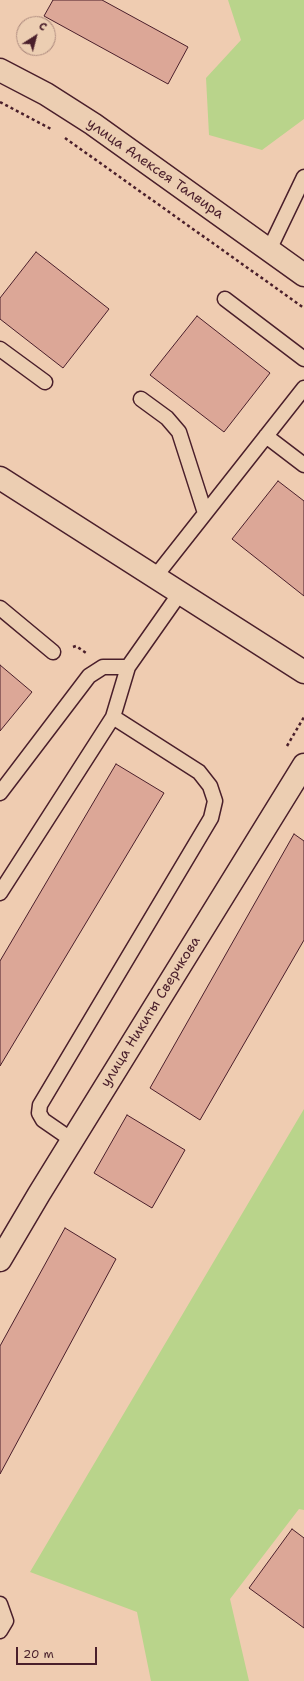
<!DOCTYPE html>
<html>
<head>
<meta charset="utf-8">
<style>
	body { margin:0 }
	#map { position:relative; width:304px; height:1681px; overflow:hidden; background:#efccb1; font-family:"Shantell Sans",sans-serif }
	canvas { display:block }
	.north { position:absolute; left:16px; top:16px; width:40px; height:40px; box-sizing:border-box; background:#ecceb2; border:1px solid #ab887c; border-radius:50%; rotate:36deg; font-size:11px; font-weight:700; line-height:16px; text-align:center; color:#4a1f2b }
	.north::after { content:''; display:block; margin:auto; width:14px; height:18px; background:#4a1f2b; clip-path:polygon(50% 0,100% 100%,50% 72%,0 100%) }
	.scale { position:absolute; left:16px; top:1647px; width:81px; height:18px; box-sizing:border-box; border:2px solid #4a1f2b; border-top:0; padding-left:5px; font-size:12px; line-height:14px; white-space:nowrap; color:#4a1f2b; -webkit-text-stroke:3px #ecceb2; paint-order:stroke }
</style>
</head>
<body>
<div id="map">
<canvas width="304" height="1681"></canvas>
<div class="north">С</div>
<div class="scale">20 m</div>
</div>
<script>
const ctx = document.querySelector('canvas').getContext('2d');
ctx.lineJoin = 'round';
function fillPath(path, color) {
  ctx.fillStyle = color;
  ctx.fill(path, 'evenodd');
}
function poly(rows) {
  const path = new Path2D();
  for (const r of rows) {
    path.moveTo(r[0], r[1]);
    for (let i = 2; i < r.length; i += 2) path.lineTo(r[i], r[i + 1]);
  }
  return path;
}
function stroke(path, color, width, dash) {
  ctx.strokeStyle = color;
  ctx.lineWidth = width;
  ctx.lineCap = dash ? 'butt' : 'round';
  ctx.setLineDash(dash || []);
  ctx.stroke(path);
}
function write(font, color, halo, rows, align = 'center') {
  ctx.font = font + ' "Shantell Sans",sans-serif';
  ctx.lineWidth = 3;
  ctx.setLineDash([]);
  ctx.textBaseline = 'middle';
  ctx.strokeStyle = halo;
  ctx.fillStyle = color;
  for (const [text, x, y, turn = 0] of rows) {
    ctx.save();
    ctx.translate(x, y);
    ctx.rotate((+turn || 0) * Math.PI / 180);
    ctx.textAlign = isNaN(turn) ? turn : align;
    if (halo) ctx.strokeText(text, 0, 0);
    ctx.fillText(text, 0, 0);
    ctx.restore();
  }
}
fillPath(poly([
	[228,0,304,0,304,119,262,150,209,135,206,78,241,40],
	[304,1109,304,1510,299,1509,230,1599,249,1681,151,1681,137,1612,30,1572]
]), '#b9d48b');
const building = poly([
	[53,0,102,0,188,47,168,84,44,16,53,0],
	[36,252,109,309,63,368,0,319,0,298,36,252],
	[197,316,270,373,224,432,150,375,197,316],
	[278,481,304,501,304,596,232,539,278,481],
	[0,665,32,692,0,731,0,665],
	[116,764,164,793,0,1066,0,961,116,764],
	[294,834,304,841,304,940,200,1120,150,1088,294,834],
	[127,1115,185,1150,152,1208,94,1173,127,1115],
	[65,1228,116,1259,0,1474,0,1346,65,1228],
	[292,1529,304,1538,304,1628,249,1588,292,1529]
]);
fillPath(building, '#dca797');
stroke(building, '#4a1f2b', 1);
const lane = poly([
	[269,250,304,177],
	[225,299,304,359],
	[0,349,45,382],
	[141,399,167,418,179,432,205,513],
	[266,436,304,465],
	[155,577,304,388],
	[0,608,53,652],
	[0,793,89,676,103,667,128,667],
	[0,893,113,717,128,667,180,593],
	[72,1140,43,1120,39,1113,40,1105,211,818,215,801,210,786,199,772,113,717],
	[0,1604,6,1621,0,1631]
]);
const street = poly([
	[0,70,46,94,93,124,304,275],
	[0,478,304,672],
	[0,1260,39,1194,304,765]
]);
stroke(lane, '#4a1f2b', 17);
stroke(street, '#4a1f2b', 25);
stroke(poly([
	[0,102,51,129],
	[65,138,304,308],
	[73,647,76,646,86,653],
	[287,746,304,717]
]), '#4a1f2b', 2.5, [3, 3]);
stroke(lane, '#ecceb2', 14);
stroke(street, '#ecceb2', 22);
write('14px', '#4a1f2b', '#ecceb2', [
	["улица Алексея Талвира",155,169,35],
	["улица Никиты Сверчкова",151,1012,-58]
]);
</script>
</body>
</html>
